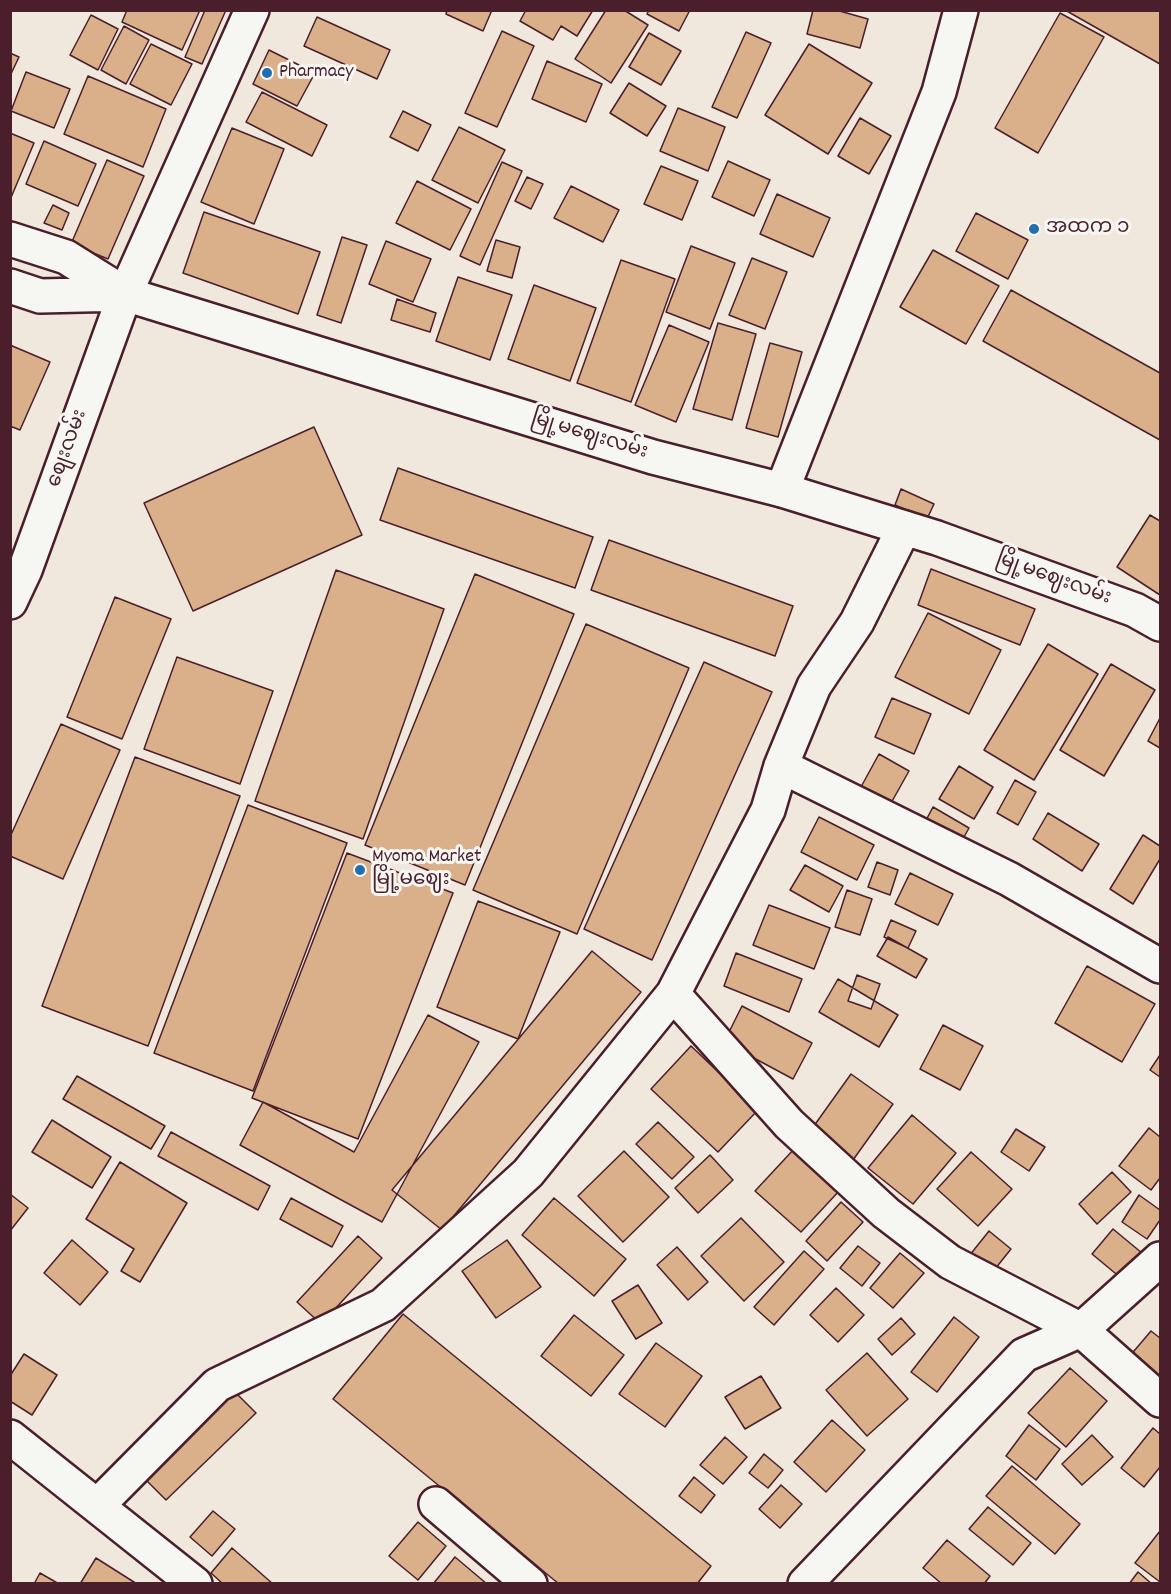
<!DOCTYPE html>
<html>
<head>
<meta charset="utf-8">
<style>
	body { margin:0 }
	#map { position:relative; width:1171px; height:1594px; overflow:hidden; background:#f0e8dd; font-family:Dekko,sans-serif }
	canvas { display:block }
	.frame { position:absolute; inset:0; border:12px solid #4a1f2b; pointer-events:none }
</style>
</head>
<body>
<div id="map">
<canvas width="1171" height="1594"></canvas>
<div class="frame"></div>
</div>
<script>
const ctx = document.querySelector('canvas').getContext('2d');
ctx.lineJoin = 'round';
function fillPath(path, color) {
  ctx.fillStyle = color;
  ctx.fill(path, 'evenodd');
}
function poly(rows) {
  const path = new Path2D();
  for (const r of rows) {
    path.moveTo(r[0], r[1]);
    for (let i = 2; i < r.length; i += 2) path.lineTo(r[i], r[i + 1]);
  }
  return path;
}
function stroke(path, color, width, dash) {
  ctx.strokeStyle = color;
  ctx.lineWidth = width;
  ctx.lineCap = dash ? 'butt' : 'round';
  ctx.setLineDash(dash || []);
  ctx.stroke(path);
}
function write(font, color, halo, rows, align = 'center') {
  ctx.font = font + ' Dekko,"Noto Sans Myanmar",sans-serif';
  ctx.lineWidth = 6;
  ctx.setLineDash([]);
  ctx.textBaseline = 'middle';
  ctx.strokeStyle = halo;
  ctx.fillStyle = color;
  for (const [text, x, y, turn = 0] of rows) {
    ctx.save();
    ctx.translate(x, y);
    ctx.rotate((+turn || 0) * Math.PI / 180);
    ctx.textAlign = isNaN(turn) ? turn : align;
    if (halo) ctx.strokeText(text, 0, 0);
    ctx.fillText(text, 0, 0);
    ctx.restore();
  }
}
const building = poly([
	[127,10,200,10,182,50,122,22,127,10],
	[205,10,226,10,202,64,185,57,205,10],
	[447,10,492,10,483,31,446,14,447,10],
	[526,10,593,10,577,36,561,26,553,40,520,21,526,10],
	[606,10,624,10,648,25,611,83,575,59,606,10],
	[649,10,690,10,679,31,647,14,649,10],
	[813,10,836,10,868,19,860,48,807,34,813,10],
	[1065,10,1160,10,1160,64,1065,10],
	[1060,13,1104,37,1038,153,995,128,1060,13],
	[91,15,118,29,98,70,70,55,91,15],
	[317,17,390,50,377,79,304,46,317,17],
	[124,26,149,40,126,84,101,70,124,26],
	[502,31,534,46,497,127,465,113,502,31],
	[746,32,771,43,737,118,712,107,746,32],
	[649,33,681,51,661,85,629,67,649,33],
	[151,44,192,64,171,105,130,84,151,44],
	[809,44,872,83,828,154,765,115,809,44],
	[269,50,315,73,297,106,253,84,269,50],
	[10,53,19,57,10,76,10,53],
	[547,61,602,84,586,122,532,99,547,61],
	[26,72,70,89,54,128,11,111,26,72],
	[88,76,166,109,143,167,64,134,88,76],
	[629,83,666,106,647,136,610,113,629,83],
	[262,92,327,125,312,156,246,122,262,92],
	[678,108,725,127,708,171,660,151,678,108],
	[403,111,431,125,418,151,390,137,403,111],
	[860,118,891,136,869,174,838,156,860,118],
	[459,127,505,150,478,203,432,180,459,127],
	[232,128,284,149,254,224,201,202,232,128],
	[10,133,34,143,10,200,10,133],
	[44,141,96,164,78,206,26,184,44,141],
	[107,160,144,176,108,259,71,244,107,160],
	[728,161,770,180,754,216,712,197,728,161],
	[502,162,522,171,480,265,460,256,502,162],
	[661,166,698,181,682,220,644,204,661,166],
	[527,177,543,184,531,209,515,201,527,177],
	[417,181,471,209,450,250,396,223,417,181],
	[571,186,619,210,603,242,554,218,571,186],
	[777,194,830,218,813,257,760,234,777,194],
	[53,205,69,213,62,230,44,223,53,205],
	[204,212,320,252,298,314,183,273,204,212],
	[976,213,1028,240,1008,279,956,251,976,213],
	[342,237,367,245,341,323,317,315,342,237],
	[496,240,520,247,512,278,487,271,496,240],
	[386,241,431,259,413,302,369,284,386,241],
	[691,246,735,263,710,329,666,312,691,246],
	[933,250,999,286,966,344,900,307,933,250],
	[752,258,787,272,765,329,729,315,752,258],
	[621,260,675,279,631,402,577,383,621,260],
	[458,277,512,295,490,360,436,341,458,277],
	[534,285,596,308,570,381,508,359,534,285],
	[1011,290,1160,373,1160,440,983,341,1011,290],
	[397,299,436,313,430,332,391,320,397,299],
	[718,323,756,334,732,420,693,409,718,323],
	[669,325,709,342,676,422,635,405,669,325],
	[770,343,802,352,778,437,746,428,770,343],
	[10,345,50,362,20,430,10,426,10,345],
	[314,427,362,535,193,611,144,503,314,427],
	[398,468,593,537,575,588,380,520,398,468],
	[901,489,934,504,927,519,895,505,901,489],
	[1150,515,1160,521,1160,595,1117,567,1150,515],
	[609,540,793,606,775,656,591,590,609,540],
	[931,569,1035,609,1020,645,918,605,931,569],
	[336,570,444,609,363,839,255,801,336,570],
	[475,574,574,614,465,885,365,845,475,574],
	[115,597,171,619,122,739,67,717,115,597],
	[928,613,1001,650,969,714,895,677,928,613],
	[586,624,689,668,577,934,473,890,586,624],
	[1048,644,1098,674,1034,780,984,750,1048,644],
	[177,657,273,691,240,784,144,749,177,657],
	[704,662,772,692,652,960,584,929,704,662],
	[1111,664,1155,690,1104,776,1060,750,1111,664],
	[892,698,931,714,914,754,875,737,892,698],
	[1160,718,1160,748,1148,741,1160,718],
	[61,724,120,750,63,879,10,856,10,837,61,724],
	[879,754,909,771,886,812,856,796,879,754],
	[135,757,240,796,148,1046,42,1006,135,757],
	[959,766,993,787,974,819,939,799,959,766],
	[1015,780,1036,792,1018,825,997,813,1015,780],
	[248,805,347,843,253,1091,154,1053,248,805],
	[933,807,969,828,959,846,924,824,933,807],
	[1048,813,1099,844,1082,871,1033,839,1048,813],
	[819,817,874,845,857,880,801,852,819,817],
	[1143,835,1160,846,1160,859,1133,904,1110,889,1143,835],
	[347,853,453,893,358,1139,252,1098,347,853],
	[877,862,898,870,890,895,868,887,877,862],
	[805,865,843,886,829,912,790,890,805,865],
	[910,873,953,894,938,925,895,904,910,873],
	[847,890,872,899,860,935,835,927,847,890],
	[478,901,560,932,518,1039,437,1007,478,901],
	[769,905,830,928,814,969,753,945,769,905],
	[891,920,916,931,908,948,884,937,891,920],
	[888,937,927,959,916,978,877,956,888,937],
	[592,951,641,992,442,1230,392,1190,592,951],
	[736,953,802,979,789,1012,724,986,736,953],
	[1087,966,1155,1004,1122,1062,1055,1023,1087,966],
	[857,975,880,984,871,1009,848,1001,857,975],
	[838,979,898,1015,879,1047,819,1012,838,979],
	[742,1006,812,1043,793,1079,724,1042,742,1006],
	[428,1015,479,1042,382,1222,240,1145,263,1102,354,1152,428,1015],
	[943,1025,983,1046,960,1090,920,1069,943,1025],
	[691,1046,758,1110,718,1152,651,1089,691,1046],
	[1160,1055,1160,1077,1150,1070,1160,1055],
	[851,1074,893,1104,853,1160,811,1130,851,1074],
	[77,1076,165,1126,151,1149,63,1099,77,1076],
	[912,1115,956,1153,913,1204,868,1168,912,1115],
	[52,1120,111,1157,92,1188,32,1152,52,1120],
	[658,1122,694,1157,672,1179,636,1144,658,1122],
	[1149,1128,1160,1137,1160,1178,1151,1190,1119,1166,1149,1128],
	[1016,1129,1045,1147,1029,1171,1001,1152,1016,1129],
	[171,1132,270,1186,258,1210,158,1156,171,1132],
	[795,1148,840,1190,801,1232,755,1191,795,1148],
	[624,1151,669,1197,623,1242,578,1196,624,1151],
	[971,1152,1012,1189,978,1226,937,1189,971,1152],
	[710,1155,733,1180,698,1213,675,1188,710,1155],
	[120,1162,187,1203,140,1282,121,1271,134,1249,86,1219,120,1162],
	[1112,1172,1131,1192,1097,1224,1079,1204,1112,1172],
	[10,1194,28,1208,10,1231,10,1194],
	[1139,1195,1160,1210,1160,1220,1147,1239,1122,1222,1139,1195],
	[291,1198,343,1226,332,1247,280,1219,291,1198],
	[554,1198,626,1259,594,1296,522,1235,554,1198],
	[841,1202,863,1222,827,1261,806,1241,841,1202],
	[741,1218,784,1262,744,1301,701,1256,741,1218],
	[1113,1229,1148,1258,1127,1283,1092,1254,1113,1229],
	[989,1231,1011,1249,987,1279,965,1261,989,1231],
	[358,1236,382,1258,321,1324,297,1302,358,1236],
	[72,1240,108,1272,80,1305,44,1273,72,1240],
	[507,1240,541,1287,496,1318,462,1271,507,1240],
	[858,1246,880,1263,862,1286,840,1268,858,1246],
	[677,1247,708,1282,688,1300,657,1265,677,1247],
	[804,1251,824,1269,774,1325,754,1307,804,1251],
	[900,1253,924,1273,893,1308,870,1288,900,1253],
	[638,1285,662,1323,636,1339,612,1301,638,1285],
	[836,1288,864,1315,838,1342,810,1315,836,1288],
	[403,1314,711,1566,697,1584,559,1584,333,1399,403,1314],
	[574,1315,624,1355,591,1396,541,1356,574,1315],
	[954,1317,979,1337,937,1392,911,1372,954,1317],
	[901,1318,915,1334,892,1355,878,1339,901,1318],
	[1151,1331,1160,1338,1160,1394,1123,1364,1151,1331],
	[656,1343,702,1376,665,1427,619,1394,656,1343],
	[867,1353,908,1399,867,1436,826,1390,867,1353],
	[24,1354,57,1375,32,1415,10,1401,10,1376,24,1354],
	[1070,1368,1107,1401,1066,1447,1028,1413,1070,1368],
	[761,1376,781,1408,745,1429,725,1397,761,1376],
	[235,1392,256,1413,166,1500,145,1479,235,1392],
	[832,1420,865,1450,826,1492,794,1462,832,1420],
	[1029,1425,1060,1449,1036,1480,1006,1456,1029,1425],
	[1153,1428,1160,1434,1160,1467,1144,1487,1121,1468,1153,1428],
	[1092,1435,1113,1457,1082,1485,1062,1464,1092,1435],
	[725,1437,747,1457,723,1484,700,1465,725,1437],
	[764,1454,783,1470,768,1488,749,1473,764,1454],
	[1012,1466,1080,1524,1055,1554,986,1496,1012,1466],
	[694,1477,715,1495,701,1513,679,1496,694,1477],
	[781,1485,802,1504,780,1528,759,1509,781,1485],
	[988,1507,1031,1543,1013,1565,969,1529,988,1507],
	[213,1511,235,1529,212,1556,190,1537,213,1511],
	[418,1522,446,1546,418,1580,389,1556,418,1522],
	[1160,1531,1160,1582,1135,1563,1160,1531],
	[947,1540,990,1576,984,1584,942,1584,923,1568,947,1540],
	[232,1548,273,1584,223,1584,211,1573,232,1548],
	[455,1557,487,1584,433,1584,455,1557],
	[96,1558,137,1584,80,1584,96,1558],
	[1138,1572,1152,1584,1129,1584,1138,1572],
	[40,1573,59,1584,34,1584,40,1573]
]);
fillPath(building, '#dab08b');
stroke(building, '#4a1f2b', 1.5);
const street = poly([
	[125,294,252,10],
	[782,490,939,92,961,10],
	[781,766,1009,879,1160,966],
	[673,994,789,1124,886,1213,950,1262,1081,1330,1160,1400],
	[10,1437,195,1584],
	[436,1504,530,1584],
	[98,1505,217,1385,383,1305,528,1173,673,994,768,810,781,766,814,686,857,622,904,528],
	[805,1584,1024,1355,1081,1330,1160,1259]
]);
const secondary = poly([
	[10,239,66,257,125,294,653,457,782,490,937,538,1135,610,1160,624],
	[10,286,40,296,125,294],
	[10,602,25,570,125,294]
]);
stroke(street, '#4a1f2b', 38);
stroke(secondary, '#4a1f2b', 38);
stroke(street, '#f6f6f2', 33);
stroke(secondary, '#f6f6f2', 33);
for (const [x, y, r, color] of [
	[267,73,6,"#1f6fb2"],
	[1034,229,6,"#1f6fb2"],
	[360,870,6,"#1f6fb2"]
]) {
  const dot = new Path2D();
  dot.arc(x, y, r, 0, 2 * Math.PI);
  ctx.fillStyle = color;
  ctx.fill(dot);
  stroke(dot, '#f6f6f2', 2);
}
write('20px', '#4a1f2b', '#f6f6f2', [
	["Pharmacy",279,73],
	["အထက ၁",1046,229],
	["Myoma Market",372,858],
	["မြို့မဈေး",372,881]
], 'left');
write('20px', '#4a1f2b', '#f6f6f2', [
	["မြို့မဈေးလမ်း",589,437,17],
	["စျေးလမ်း",69,449,-70],
	["မြို့မဈေးလမ်း",1053,580,20]
]);
</script>
</body>
</html>
